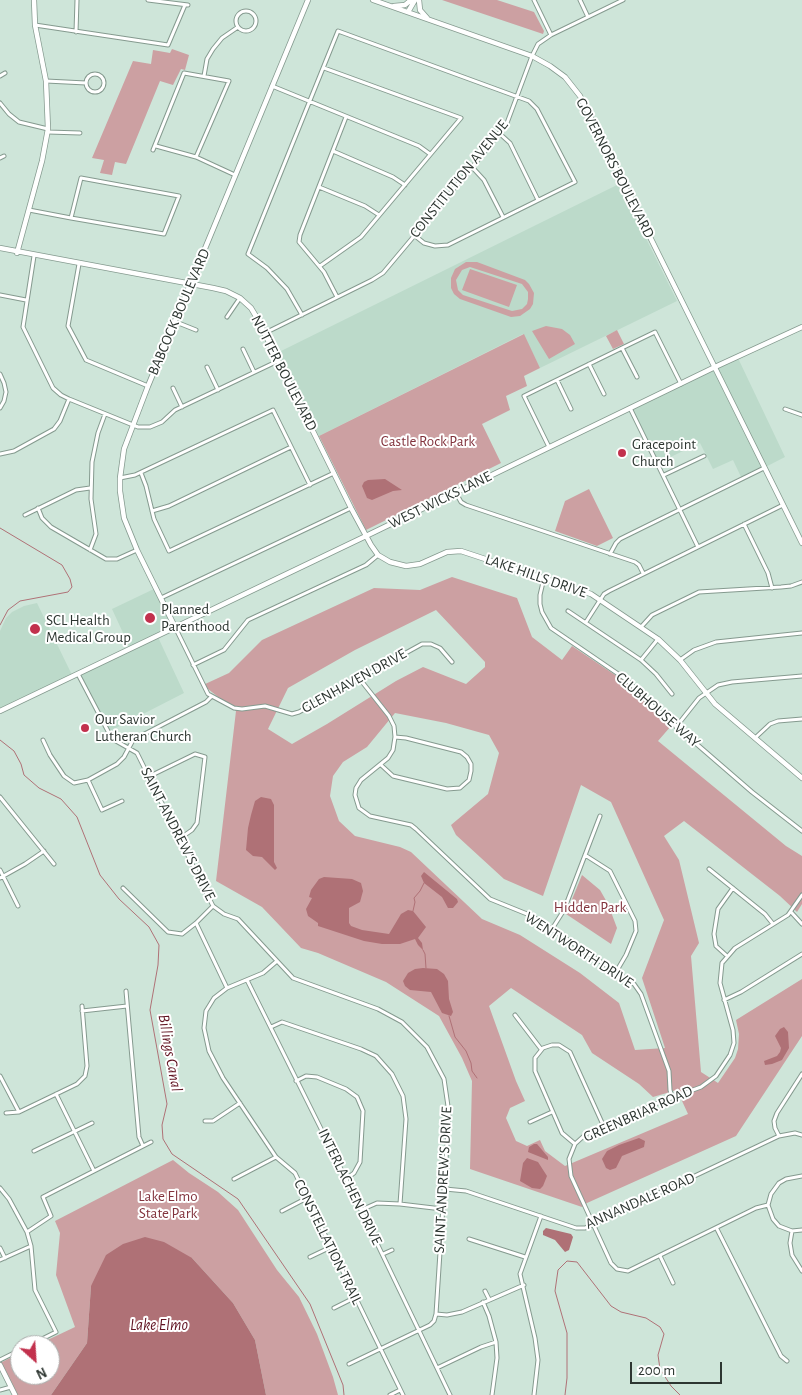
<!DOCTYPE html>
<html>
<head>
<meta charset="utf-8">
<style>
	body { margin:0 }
	#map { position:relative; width:802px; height:1395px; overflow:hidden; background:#cee5d9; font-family:"Alegreya Sans",sans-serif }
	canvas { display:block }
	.north { position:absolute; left:10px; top:1335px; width:50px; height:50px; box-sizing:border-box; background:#fff; border:1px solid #abafad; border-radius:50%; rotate:154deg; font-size:14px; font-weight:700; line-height:20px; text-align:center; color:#2d3631 }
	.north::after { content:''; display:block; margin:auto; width:18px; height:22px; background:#c2314d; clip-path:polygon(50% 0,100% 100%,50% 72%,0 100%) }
	.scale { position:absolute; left:630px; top:1362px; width:92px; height:22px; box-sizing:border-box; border:2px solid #2d3631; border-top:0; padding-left:6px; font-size:15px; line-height:18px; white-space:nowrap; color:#2d3631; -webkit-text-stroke:4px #fff; paint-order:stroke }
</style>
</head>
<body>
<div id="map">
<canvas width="802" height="1395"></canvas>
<div class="north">N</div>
<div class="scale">200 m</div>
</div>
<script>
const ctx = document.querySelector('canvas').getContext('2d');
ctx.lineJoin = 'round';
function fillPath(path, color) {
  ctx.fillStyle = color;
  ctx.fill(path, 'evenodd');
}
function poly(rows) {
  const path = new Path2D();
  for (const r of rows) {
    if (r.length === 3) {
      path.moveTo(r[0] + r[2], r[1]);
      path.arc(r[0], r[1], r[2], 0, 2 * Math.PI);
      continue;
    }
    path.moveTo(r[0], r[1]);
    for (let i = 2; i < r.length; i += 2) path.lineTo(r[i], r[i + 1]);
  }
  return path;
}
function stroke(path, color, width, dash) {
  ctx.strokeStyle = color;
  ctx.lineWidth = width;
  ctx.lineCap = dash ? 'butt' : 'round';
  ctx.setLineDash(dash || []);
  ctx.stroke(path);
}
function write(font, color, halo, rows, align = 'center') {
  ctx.font = font + ' "Alegreya Sans",sans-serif';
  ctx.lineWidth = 4;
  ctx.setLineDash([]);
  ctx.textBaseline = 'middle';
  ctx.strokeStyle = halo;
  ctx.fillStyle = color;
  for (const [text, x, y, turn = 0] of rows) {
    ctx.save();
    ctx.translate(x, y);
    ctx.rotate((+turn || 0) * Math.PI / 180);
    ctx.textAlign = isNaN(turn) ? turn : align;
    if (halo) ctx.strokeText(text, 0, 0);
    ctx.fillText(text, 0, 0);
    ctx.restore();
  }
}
fillPath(poly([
	[619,184,677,301,540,368,523,334,319,436,277,353],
	[737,356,785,457,742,479,733,460,713,469,700,443,658,463,630,408],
	[156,588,175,627,157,635,184,693,108,732,77,673,130,648,112,609],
	[37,603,72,675,0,711,0,631,6,618,12,612,24,606]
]), '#bcdaca');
fillPath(poly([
	[442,0,497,0,534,12,544,31,543,34],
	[172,49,189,55,185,70,181,69,173,85,160,81,126,164,115,162,112,175,100,173,104,160,92,158,133,61,151,64,153,50,170,53],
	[466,262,477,262,525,280,529,284,534,293,533,304,530,309,520,316,511,317,460,299,454,294,451,288,451,278,455,269],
	[470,267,522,284,528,292,528,299,527,304,522,309,512,311,463,295,458,290,456,280,462,270],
	[470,269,517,285,509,307,462,290],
	[546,326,562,329,570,335,575,344,549,359,532,331],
	[617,330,624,344,613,349,606,336],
	[524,334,540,368,524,376,527,386,506,396,510,410,482,424,501,463,366,530,319,436],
	[589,489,613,538,597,546,555,531,565,501],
	[452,577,517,598,532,637,562,660,572,646,627,683,648,706,671,726,658,741,786,846,802,856,802,904,797,912,780,896,684,821,664,836,679,860,699,943,691,956,701,1072,718,1083,735,1058,738,1049,739,1034,736,1020,802,979,802,1036,736,1136,587,1203,582,1207,470,1169,472,1081,462,1058,439,1016,386,982,318,953,301,948,262,907,216,881,236,711,203,685,229,673,262,640,374,588,420,590],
	[436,610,485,662,485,667,466,684,423,667,396,681,327,724,292,744,268,729,288,688,355,650],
	[395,713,446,723,489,735,499,753,488,794,451,825,456,835,504,879,543,896,581,785,611,802,664,920,642,978,665,1048,635,1050,619,1003,580,973,520,935,482,919,411,852,400,847,355,836,339,821,330,796,333,776,343,762,367,747],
	[511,988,582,1035,592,1053,639,1084,653,1097,677,1090,688,1114,565,1166,545,1151,540,1140,527,1146,516,1141,506,1118,510,1108,525,1101,516,1081,489,1006],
	[582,875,600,890,608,904,617,928,611,944,566,914],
	[173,1160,189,1173,218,1192,238,1210,277,1270,299,1297,317,1334,333,1377,338,1395,266,1395,255,1340,233,1303,192,1258,91,1286,87,1343,51,1395,15,1395,0,1363,20,1353,20,1375,50,1375,50,1345,37,1345,75,1327,56,1275,60,1233,55,1221]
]), '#cca0a2');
fillPath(poly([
	[385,479,402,490,393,491,372,500,367,498,362,486,364,482,368,480],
	[261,797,271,799,274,805,274,862,277,868,275,870,262,857,253,856,246,850,248,828,251,815,255,801],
	[424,872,457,899,458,902,453,908,448,908,442,897,424,883,421,876],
	[324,877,352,879,361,883,363,891,360,902,349,908,349,923,351,926,362,930,389,934,401,914,408,910,413,911,426,927,418,938,422,943,423,950,418,945,415,939,400,944,382,944,364,941,318,926,318,923,308,916,306,909,312,898,309,897,311,890,319,879],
	[423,968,437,969,444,974,448,981,449,999,453,1012,451,1016,442,1013,431,992,410,990,405,986,403,981,408,973,415,969],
	[784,1027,788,1032,789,1048,782,1060,772,1064,765,1065,764,1061,777,1056,780,1052,781,1048,775,1036,780,1029],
	[639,1138,645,1141,644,1147,622,1156,616,1168,610,1170,606,1168,602,1159,607,1151,619,1145],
	[534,1144,537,1144,548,1157,548,1160,528,1152,529,1147],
	[527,1158,538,1162,547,1176,543,1186,540,1189,532,1188,520,1181,523,1163],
	[546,1228,571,1234,573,1237,569,1250,565,1252,555,1240,543,1235,543,1231],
	[145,1237,164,1242,192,1258,233,1303,255,1340,266,1395,51,1395,87,1343,91,1286,106,1255,123,1244]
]), '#af7176');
stroke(poly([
	[0,528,62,565,70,579,72,587,68,592,20,601,8,610,0,625],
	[0,740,14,751,21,764,24,775,39,788,61,799,77,817,100,875,119,899,149,927,159,945,158,965,150,1010,167,1104,162,1125,163,1139,172,1154,238,1199,310,1304,343,1385,344,1395],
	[413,911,415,902,414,898,420,891,424,883],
	[423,950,425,954,426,968],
	[449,1016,455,1037,466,1051,471,1063,472,1071,477,1078],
	[565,1395,567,1378,567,1333,555,1291,558,1270,567,1261,577,1262,611,1306,621,1312,646,1318,660,1327,664,1334,658,1355,660,1369,671,1386,680,1395]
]), '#af7176', 1);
const street = poly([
	[148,0,188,5],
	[534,0,551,35],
	[580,0,588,17],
	[246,21,10],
	[35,25,168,45,185,5],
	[76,32,77,0],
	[95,83,9],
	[0,76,5,73],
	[204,76,207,59,213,49,222,38,238,27],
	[46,81,86,83],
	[272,86,419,146,430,154],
	[0,103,9,114,19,122,48,129],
	[48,132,80,133],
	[499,133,510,143,538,200],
	[156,146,196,157,235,175],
	[153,150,184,73,229,81,196,157],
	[333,151,393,177,405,185],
	[0,158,4,156],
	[472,167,484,180,503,217],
	[319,187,365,206,379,215],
	[29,210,71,218,164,234,179,196,81,178,71,218],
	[34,256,23,327,53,388,61,395,69,399,133,425,138,427,150,427,162,422,175,410,278,361],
	[79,264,68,326,86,360,148,386],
	[320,266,361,237,461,118,324,68],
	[0,295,26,300],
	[337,297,324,272,299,242,300,235,346,117],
	[302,315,287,289,267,268,248,254,338,31,529,101,537,109,575,182,448,245,435,246,424,243,414,235],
	[227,317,240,298],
	[176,322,196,330],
	[265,333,372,280,383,273,483,154,507,123,532,56,538,44,551,35,623,0],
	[622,348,637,377],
	[243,349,254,372],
	[589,364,604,394],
	[207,367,218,390],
	[0,374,4,383,6,392,4,401,0,408],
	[557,380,571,409],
	[173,388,182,407],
	[630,408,698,547],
	[785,409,802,415],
	[549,447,524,396,622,348,655,332,681,384],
	[0,454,14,451,54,429,60,421,69,399],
	[141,473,146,486,154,519,169,551,334,473],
	[664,475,704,456],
	[120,478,135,475,273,410,310,485],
	[456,493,461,502,466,505,635,562,639,565,643,573],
	[38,508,42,518,51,527,106,559,117,559,137,550],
	[152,511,169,506,291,447],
	[25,515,76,490,90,488],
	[744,524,768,573,772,588],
	[90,550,96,534,91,499,92,462,98,433,105,414],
	[610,554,616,543,620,539,764,468],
	[544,578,540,595,540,604,542,612,551,628,627,680,648,702,752,792,802,831],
	[161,598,351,508],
	[568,611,641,660,656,674,672,694],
	[586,622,604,594,609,591,783,505],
	[642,626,652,615,699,592,781,587,791,586,802,582],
	[175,627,208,694,234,708,242,709,265,706,292,714,299,712,422,644,431,644,440,648,452,662],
	[641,660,658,639],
	[680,660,694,650,716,642,802,633],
	[193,665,224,650,248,620,366,565,378,555],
	[78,674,110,735,116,741,137,753,213,906,224,914,238,919,293,978,378,1009,402,1022,427,1047,444,1079,449,1113,436,1314,434,1321,430,1325,349,1364],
	[359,678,389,716,394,726,395,737,393,750,388,758,361,780,356,788,355,795,359,808,370,816,411,825,416,829,490,899,532,916,634,984,641,994,669,1071,670,1090,672,1097],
	[676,727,699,698,718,685,732,682,802,676],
	[755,738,770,724,778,721,802,719],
	[43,740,50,755,64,776,74,783,88,780,117,764,124,757,133,740,206,702,211,697],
	[381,765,393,776,447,789,460,788,469,780,471,771,471,764,467,757,461,752,406,738,395,737],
	[148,777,195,754,205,757,197,823,192,830,179,839],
	[88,780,102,810,122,801],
	[0,797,54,864],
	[585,855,610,871,635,921,636,931,626,955,616,972],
	[709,869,765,914,773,924],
	[0,870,18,906],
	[0,878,25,864,44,851],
	[123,888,168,932,182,934,196,923],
	[213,906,196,923,227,988],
	[791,912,802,924],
	[552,929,564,910,600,816],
	[727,956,716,946,714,934,718,909,733,888],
	[277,961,263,973,227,988,214,998,206,1011,204,1028,209,1051,223,1078,276,1157,295,1173,403,1395],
	[247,980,346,1179,450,1395],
	[126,991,139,1137,143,1146],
	[724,1000,741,992,802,954],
	[82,1011,127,1006],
	[515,1015,541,1049],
	[271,1027,282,1022,361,1049,376,1056,392,1074,403,1096,406,1119,400,1204],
	[0,1076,19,1112],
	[296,1081,306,1076,317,1077,346,1089,357,1097,363,1111,360,1162,354,1173,346,1179],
	[56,1094,94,1171],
	[6,1113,19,1112,77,1084,85,1076,87,1066,82,1006],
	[205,1121,213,1121,240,1103],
	[530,1122,552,1112],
	[779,1136,775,1128,774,1121,777,1113,802,1074],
	[575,1144,562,1133,535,1071,535,1058,543,1048,552,1045,559,1045,570,1052,604,1127],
	[34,1151,92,1123],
	[802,1176,786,1179,779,1183,771,1194,768,1205,773,1219,779,1226,792,1231,802,1230],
	[234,1179,276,1157],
	[0,1188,9,1199,27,1232,31,1246,35,1290,56,1332,30,1345],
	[445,1189,466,1191,576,1228,585,1228,779,1136,795,1133,802,1135],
	[768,1205,756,1208,628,1271,617,1269,611,1263,571,1176,569,1159,575,1144,586,1134,655,1104,701,1087,716,1076,730,1055,734,1043,733,1030,720,983,722,963,735,948,788,915,802,895],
	[361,1210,377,1203,400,1204,442,1209],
	[282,1211,307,1198],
	[717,1229,781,1356,787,1361],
	[792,1231,790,1243,792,1255,802,1271],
	[27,1232,51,1216,43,1197,151,1142],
	[469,1239,525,1257],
	[0,1248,5,1258],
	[383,1254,392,1250],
	[660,1256,673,1283],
	[310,1257,331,1247],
	[0,1260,31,1246],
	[485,1291,489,1299],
	[483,1302,489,1316,496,1342,497,1358,492,1395],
	[334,1308,354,1298],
	[436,1314,447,1315,462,1312,524,1285],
	[0,1360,20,1350],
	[437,1368,481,1347,496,1342],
	[0,1390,11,1387],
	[390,1395,400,1390],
	[534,1395,538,1360,535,1338,520,1274,541,1216]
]);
const secondary = poly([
	[373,0,532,56,550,66,565,77,580,96,802,543],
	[419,0,420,10,427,18],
	[394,6,405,5,411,0],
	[408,12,415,0],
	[0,248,213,288,226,291,240,298,251,308,257,318,351,508,371,545,378,555,390,562,406,566,420,564,447,552,461,551,591,594,658,639,680,660,715,704,802,778],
	[17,253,42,161,48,129,46,81,35,25,34,0],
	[175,627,137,550,124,518,120,491,120,478,124,449,148,386,308,0],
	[0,711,366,536,715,367,802,327],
	[0,1365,15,1395]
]);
stroke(street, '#859a8f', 5);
stroke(secondary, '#859a8f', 6);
stroke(street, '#fff', 3);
stroke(secondary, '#fff', 4.5);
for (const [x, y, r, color] of [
	[622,453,5,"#c2314d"],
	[150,618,6,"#c2314d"],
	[35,629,6,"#c2314d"],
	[85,728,5,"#c2314d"]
]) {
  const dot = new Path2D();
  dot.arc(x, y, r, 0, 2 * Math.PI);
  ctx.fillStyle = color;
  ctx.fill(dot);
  stroke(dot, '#fff', 2);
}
write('15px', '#2d3631', '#fff', [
	["GOVERNORS BOULEVARD",615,168,63],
	["CONSTITUTION AVENUE",459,179,-51],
	["BABCOCK BOULEVARD",179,312,-67],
	["NUTTER BOULEVARD",284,373,63],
	["WEST WICKS LANE",440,500,-26],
	["LAKE HILLS DRIVE",536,576,19],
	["GLENHAVEN DRIVE",354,681,-29],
	["CLUBHOUSE WAY",658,710,41],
	["SAINT ANDREW'S DRIVE",178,834,63],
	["WENTWORTH DRIVE",579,950,33],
	["GREENBRIAR ROAD",638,1114,-24],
	["SAINT ANDREW'S DRIVE",443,1180,-87],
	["INTERLACHEN DRIVE",350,1187,64],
	["ANNANDALE ROAD",640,1201,-24],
	["CONSTELLATION TRAIL",328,1242,64]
]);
write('15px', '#82333d', '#fff', [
	["Castle Rock Park",428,441],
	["Hidden Park",590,907],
	["Lake Elmo",168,1196],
	["State Park",168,1213]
]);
write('15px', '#2d3631', '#fff', [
	["Gracepoint",632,444],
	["Church",632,461],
	["Planned",161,609],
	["Parenthood",161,626],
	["SCL Health",46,620],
	["Medical Group",46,637],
	["Our Savior",95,719],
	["Lutheran Church",95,736]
], 'left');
write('italic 16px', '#611422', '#fff', [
	["Billings Canal",170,1053,80],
	["Lake Elmo",159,1325]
]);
</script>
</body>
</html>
